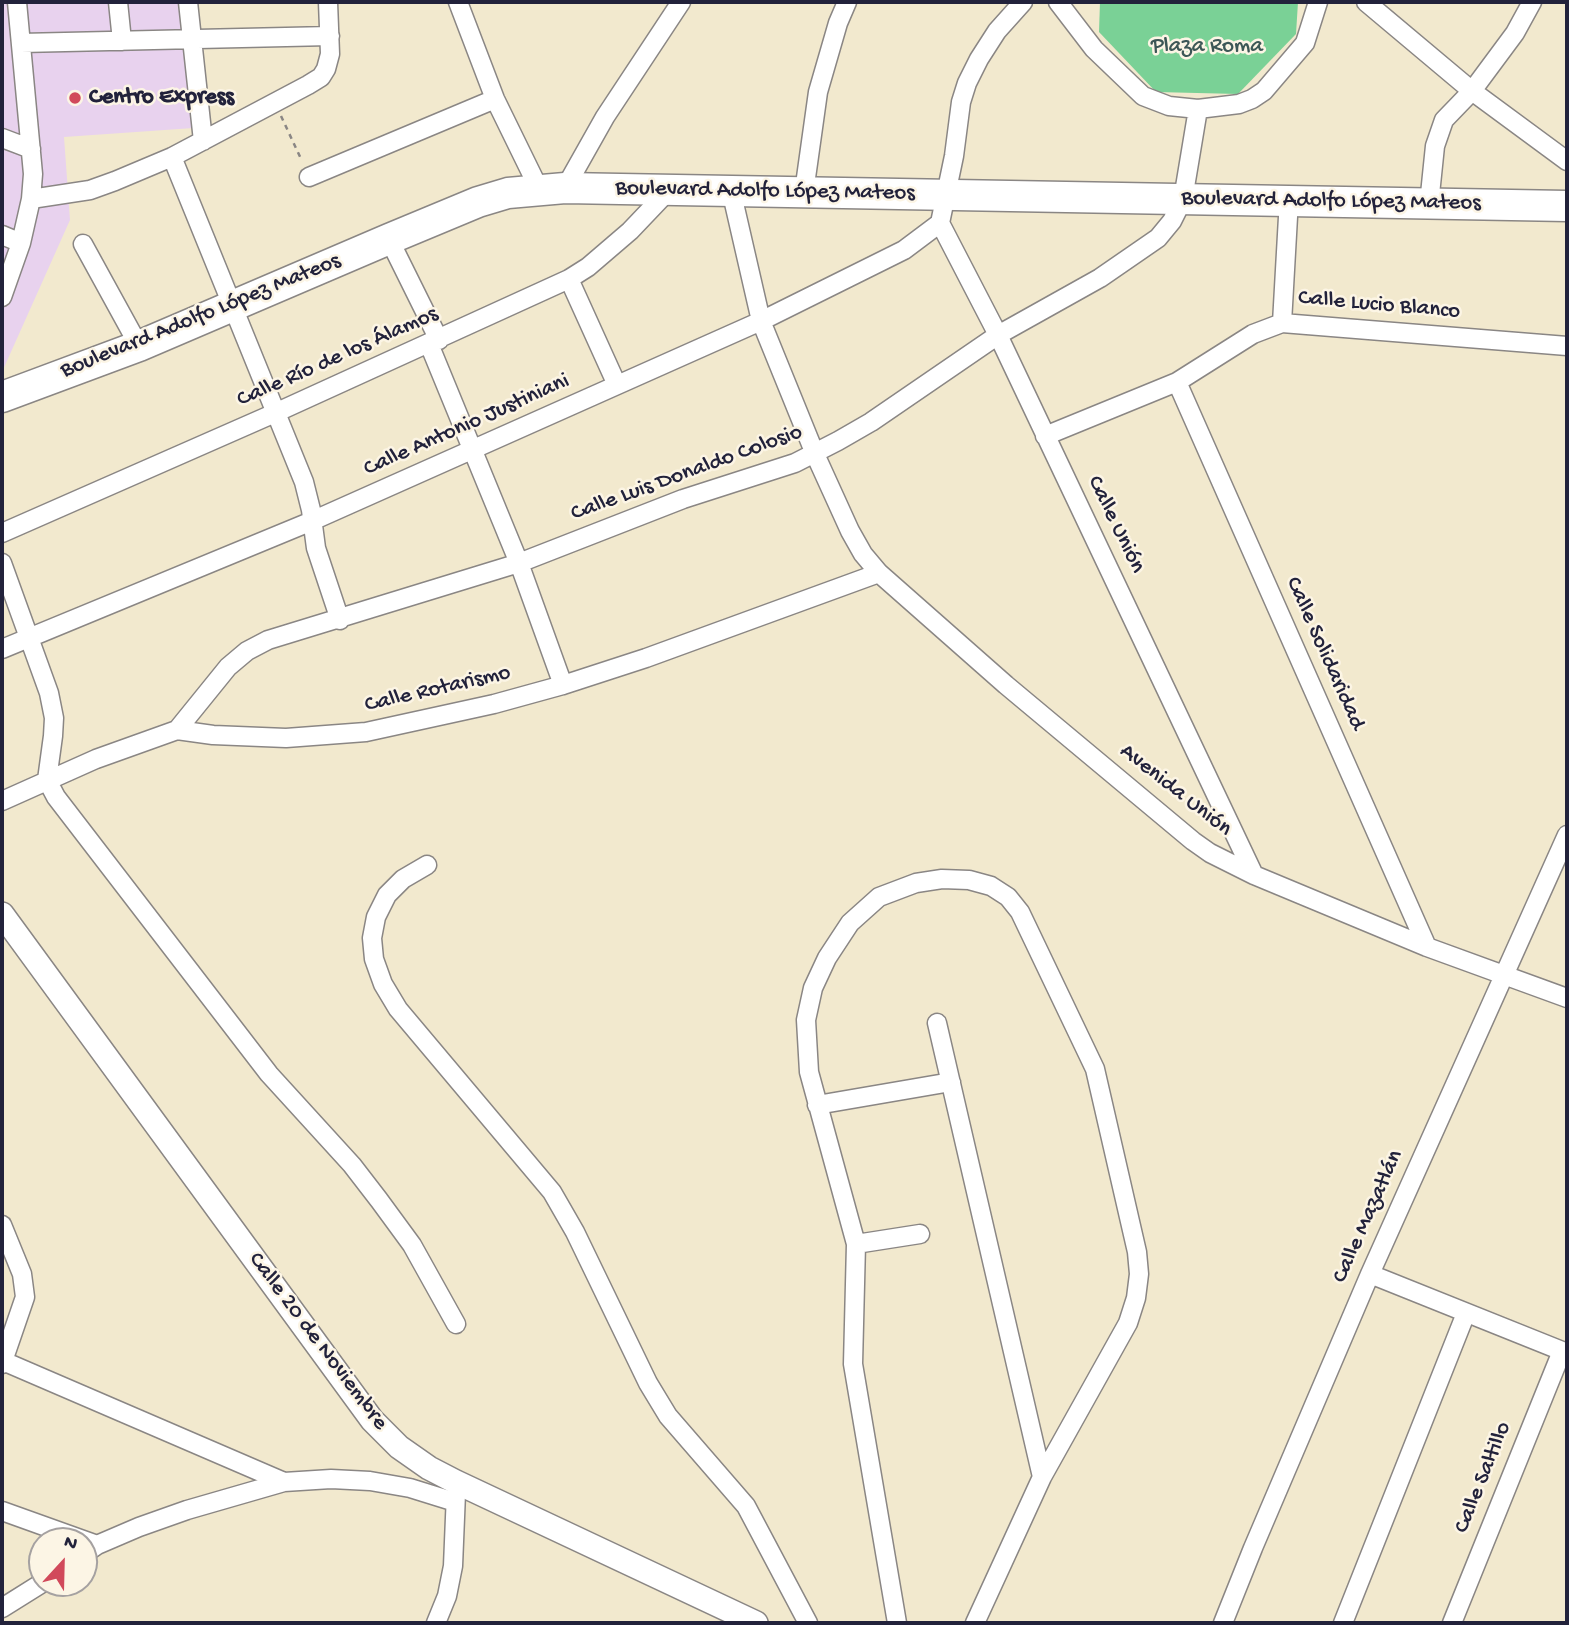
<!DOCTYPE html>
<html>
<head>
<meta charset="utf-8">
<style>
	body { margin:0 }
	#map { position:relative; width:1569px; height:1625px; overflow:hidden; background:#f2e9ce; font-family:"Gochi Hand",sans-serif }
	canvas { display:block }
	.frame { position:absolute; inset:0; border:4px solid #22223b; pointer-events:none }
	.north { position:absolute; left:28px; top:1527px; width:70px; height:70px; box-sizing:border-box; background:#fcf5e5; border:2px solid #a5a1a1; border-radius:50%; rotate:22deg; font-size:19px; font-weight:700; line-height:28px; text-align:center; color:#22223b }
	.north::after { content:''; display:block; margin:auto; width:24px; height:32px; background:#d1495b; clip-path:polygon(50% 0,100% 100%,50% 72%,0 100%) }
</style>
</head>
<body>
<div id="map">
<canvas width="1569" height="1625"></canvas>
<div class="frame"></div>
<div class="north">N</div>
</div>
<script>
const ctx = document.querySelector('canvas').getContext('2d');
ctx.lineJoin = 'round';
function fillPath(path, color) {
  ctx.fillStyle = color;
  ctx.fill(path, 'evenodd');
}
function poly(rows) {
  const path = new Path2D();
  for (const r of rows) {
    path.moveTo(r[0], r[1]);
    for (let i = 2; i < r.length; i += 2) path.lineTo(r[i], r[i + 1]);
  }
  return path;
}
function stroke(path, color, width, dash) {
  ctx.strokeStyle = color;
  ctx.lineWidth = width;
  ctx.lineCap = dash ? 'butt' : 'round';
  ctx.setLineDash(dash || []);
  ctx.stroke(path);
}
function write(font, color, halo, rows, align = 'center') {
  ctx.font = font + ' "Gochi Hand",sans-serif';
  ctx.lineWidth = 5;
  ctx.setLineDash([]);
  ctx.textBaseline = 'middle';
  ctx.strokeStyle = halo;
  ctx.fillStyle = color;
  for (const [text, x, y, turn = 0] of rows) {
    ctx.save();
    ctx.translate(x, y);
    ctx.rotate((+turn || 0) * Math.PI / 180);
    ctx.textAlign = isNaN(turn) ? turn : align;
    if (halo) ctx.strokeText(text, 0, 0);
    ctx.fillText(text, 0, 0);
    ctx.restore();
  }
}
fillPath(poly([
	[2,2,196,2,208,127,64,137,70,220,2,372]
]), '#e8d2ee');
fillPath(poly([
	[1100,2,1298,2,1296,34,1238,94,1156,92,1099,32]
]), '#7ad196');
const minor = poly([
	[118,2,122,41],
	[188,2,203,141],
	[458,2,495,99,539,189],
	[1023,2,997,31,979,59,967,83,961,102,954,156,940,223,998,335,1254,875],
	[1058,2,1094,49,1143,96,1169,106,1198,109,1239,104,1252,99,1264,91,1305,43,1318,2],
	[1366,2,1472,91,1567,161],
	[21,43,330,36],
	[2,138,31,149],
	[172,157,304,482,311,510,316,548,340,620],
	[309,177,495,99],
	[565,188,605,117,681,2],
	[731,190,761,321,815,454,850,531,863,554,879,573,1006,685,1193,841,1210,853,1254,875,1427,947,1567,998],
	[804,192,818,92,838,23,847,2],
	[31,199,90,190,115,181,172,157,308,85,321,77,326,69,330,54,328,2],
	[1429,204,1435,146,1444,120,1472,91,1515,33,1532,2],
	[2,235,21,243],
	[389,239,439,340],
	[83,244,139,346],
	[569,279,617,385],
	[2,297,21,243,31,199,33,174,17,2],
	[1282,323,1289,199],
	[429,344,519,563,563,685],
	[1177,382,1427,947],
	[1045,436,1177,382,1253,334,1282,323,1567,346],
	[2,533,275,413,569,279,588,267,630,231,670,189],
	[2,563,49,693,54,718,53,736,47,780,56,797,269,1074,352,1165,379,1200,412,1245,456,1324],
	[2,649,312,521,761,321,904,250,940,223],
	[177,730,228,667,247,651,268,640,519,563,683,499,795,463,838,441,871,422,998,335,1100,278,1158,238,1172,221,1183,199,1198,109],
	[2,801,96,759,177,730,213,735,286,738,366,732,494,704,563,685,646,658,879,573],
	[427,865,403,879,387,895,376,917,372,938,374,959,383,984,398,1009,552,1192,575,1232,648,1383,668,1416,746,1506,808,1623],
	[937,1023,1042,1477],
	[817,1105,951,1082],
	[2,1225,22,1274,25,1297,2,1364],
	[856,1244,920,1234],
	[1370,1274,1567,1353],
	[3,1361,284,1482],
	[2,1511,97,1545],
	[84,1554,97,1545,139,1527,187,1510,284,1482,331,1479,370,1481,410,1488,455,1502],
	[2,1608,42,1583],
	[436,1623,447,1596,453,1566,456,1493],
	[897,1623,853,1364,856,1244,809,1072,806,1020,813,988,827,958,850,923,879,897,916,883,942,879,969,880,991,886,1008,897,1020,912,1095,1069,1137,1252,1139,1274,1136,1298,1128,1323,1042,1477,975,1623],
	[1223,1623,1253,1548,1370,1274,1567,835],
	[1343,1623,1466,1313],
	[1452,1623,1562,1351]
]);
const tertiary = poly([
	[2,914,372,1420,399,1447,429,1468,456,1482,756,1623]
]);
const primary = poly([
	[2,397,139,346,389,239,478,202,508,193,565,188,1567,206]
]);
stroke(minor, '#8a8684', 21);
stroke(tertiary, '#8a8684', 26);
stroke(primary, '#8a8684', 33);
stroke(poly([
	[281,116,302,161]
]), '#8a8684', 2.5, [5, 5]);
stroke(minor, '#fff', 18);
stroke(tertiary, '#fff', 23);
stroke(primary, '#fff', 30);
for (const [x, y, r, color] of [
	[75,98,7,"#d1495b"]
]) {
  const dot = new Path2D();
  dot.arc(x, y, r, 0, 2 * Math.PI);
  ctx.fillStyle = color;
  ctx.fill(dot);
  stroke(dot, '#fcf5e5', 2.5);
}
write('23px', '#3c5756', '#fcf5e5', [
	["Plaza Roma",1207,47]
]);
write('bold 23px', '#22223b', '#fcf5e5', [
	["Centro Express",89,98]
], 'left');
write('23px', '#22223b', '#fcf5e5', [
	["Boulevard Adolfo López Mateos",765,192,1],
	["Boulevard Adolfo López Mateos",1331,202,1],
	["Calle Lucio Blanco",1379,306,5],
	["Boulevard Adolfo López Mateos",201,317,-22],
	["Calle Río de los Álamos",338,358,-24],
	["Calle Antonio Justiniani",467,426,-24],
	["Calle Luis Donaldo Colosio",687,474,-20],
	["Calle Unión",1115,525,64],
	["Calle Solidaridad",1324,654,66],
	["Calle Rotarismo",438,690,-13],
	["Avenida Unión",1175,791,38],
	["Calle Mazatlán",1369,1217,-66],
	["Calle 20 de Noviembre",317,1342,53],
	["Calle Saltillo",1484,1478,-68]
]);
</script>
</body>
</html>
